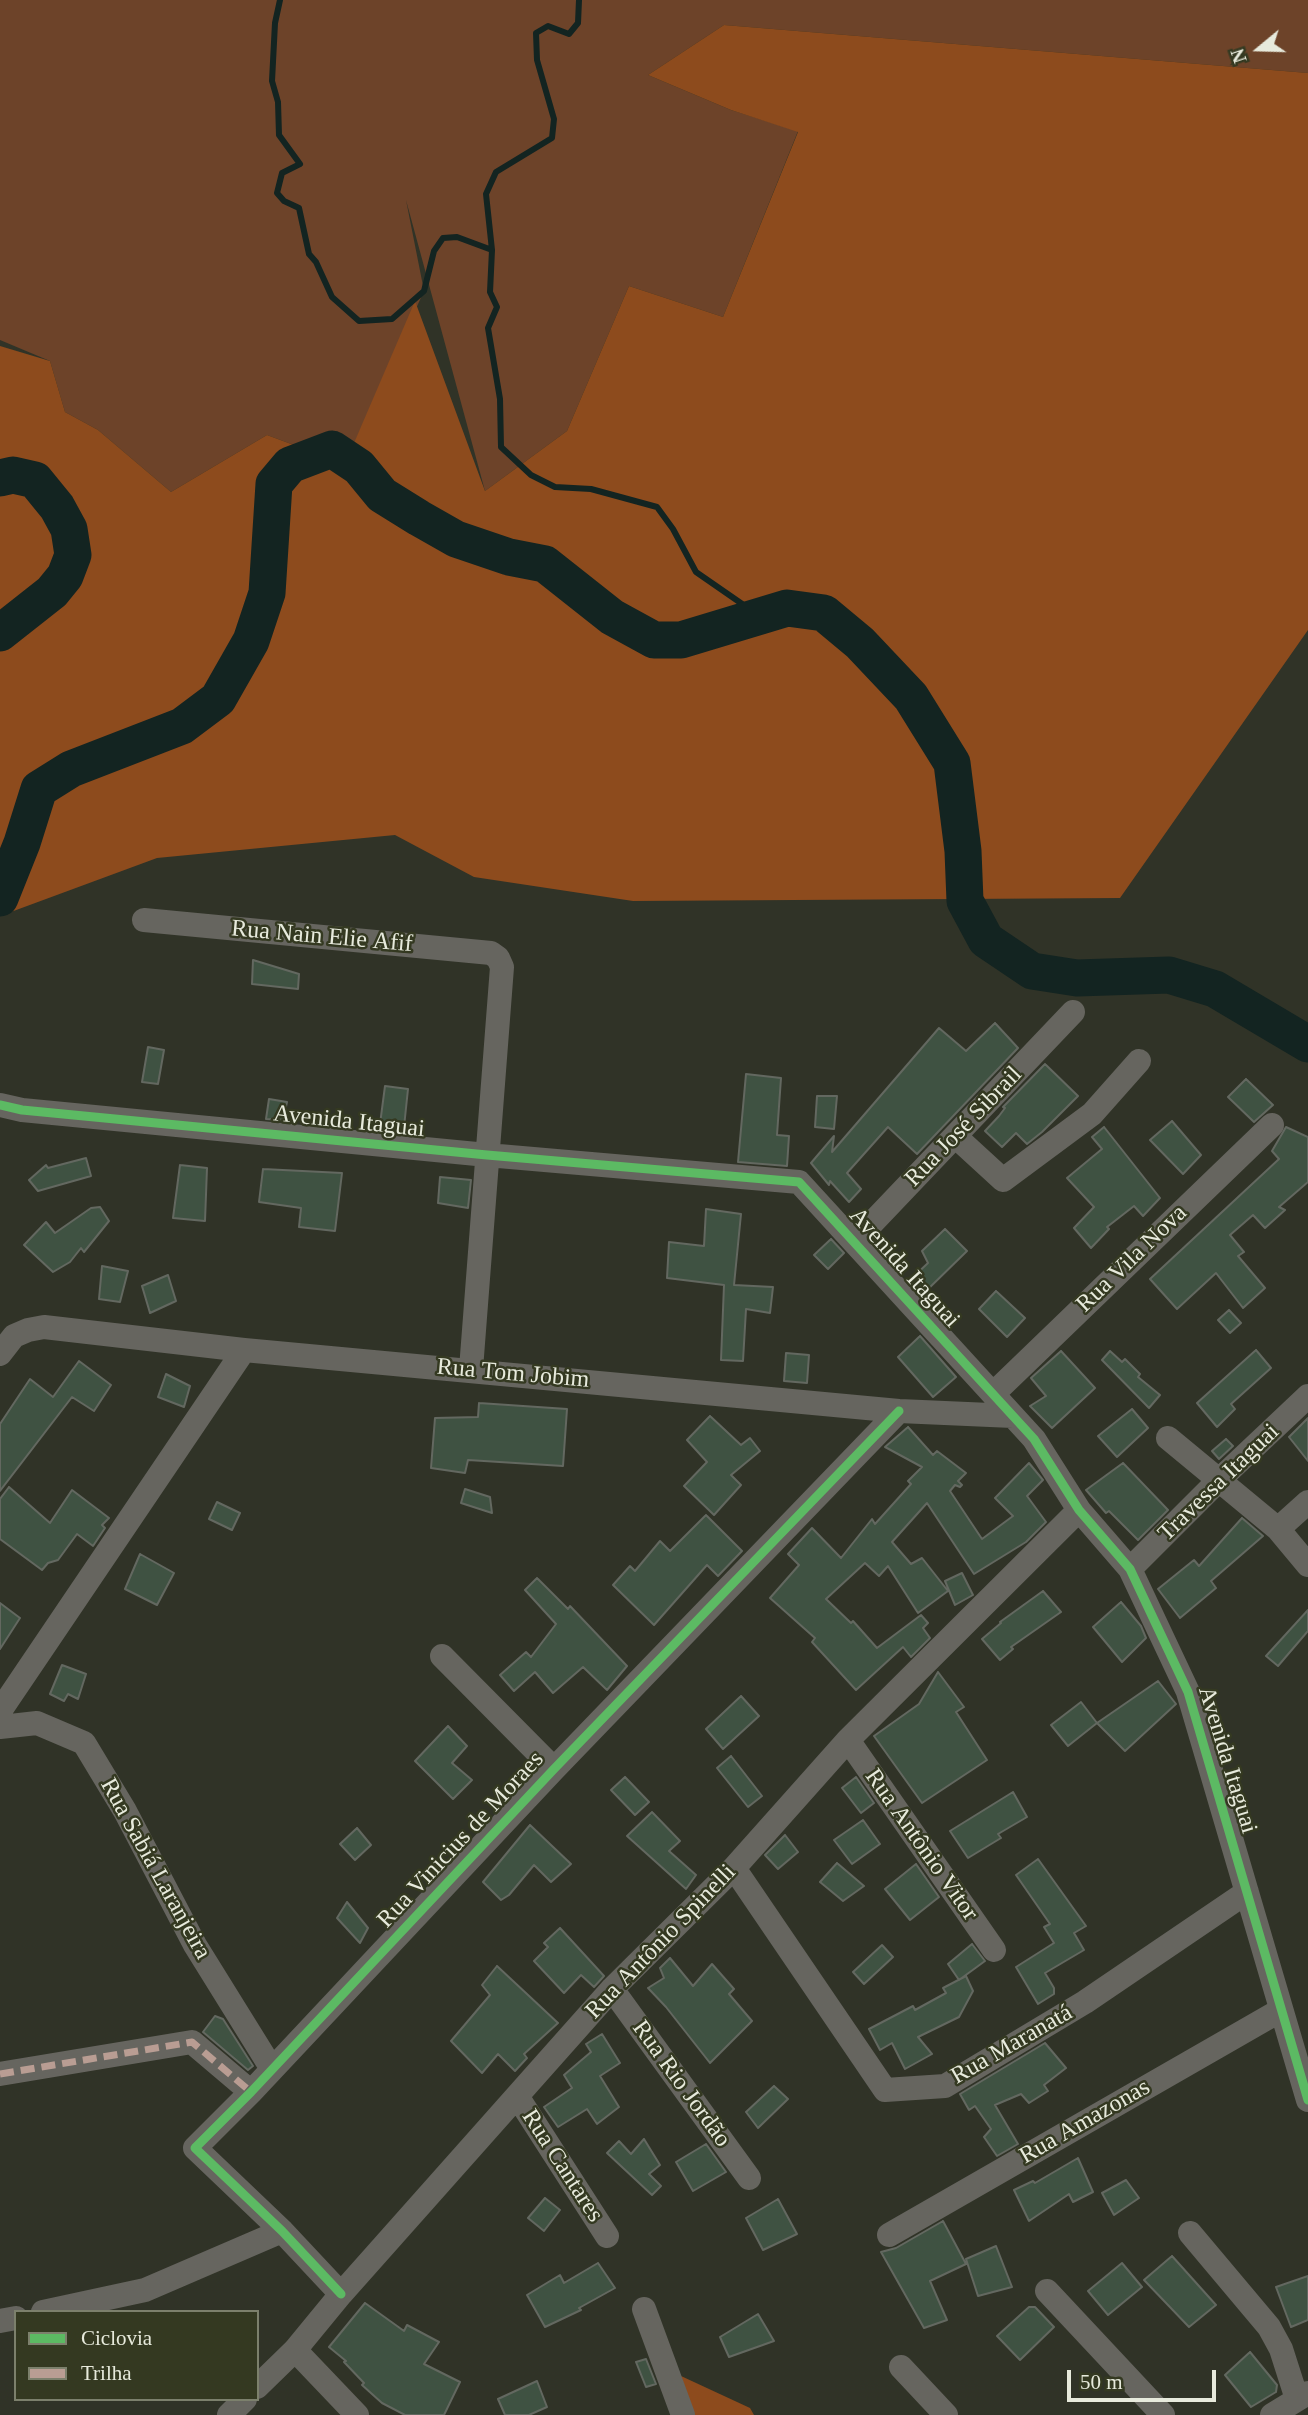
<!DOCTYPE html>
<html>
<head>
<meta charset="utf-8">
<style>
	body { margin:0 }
	#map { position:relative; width:1308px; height:2415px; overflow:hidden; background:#303327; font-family:"Times New Roman",serif }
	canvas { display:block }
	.legend { position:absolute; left:14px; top:2310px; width:245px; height:91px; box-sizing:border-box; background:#343921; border:2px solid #7c806c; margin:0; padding:9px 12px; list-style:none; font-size:21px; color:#e7eadc }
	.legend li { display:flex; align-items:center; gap:14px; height:35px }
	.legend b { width:35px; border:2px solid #7c806c }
	.north { position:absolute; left:1224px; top:14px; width:70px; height:70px; -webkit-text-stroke:5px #343921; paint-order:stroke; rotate:251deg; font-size:19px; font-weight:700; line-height:28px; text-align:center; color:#e7eadc }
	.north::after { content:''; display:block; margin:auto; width:24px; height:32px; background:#e7eadc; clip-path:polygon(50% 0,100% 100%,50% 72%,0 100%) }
	.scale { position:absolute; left:1067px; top:2370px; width:149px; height:32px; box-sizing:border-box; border:4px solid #e7eadc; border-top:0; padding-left:9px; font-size:21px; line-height:24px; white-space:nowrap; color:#e7eadc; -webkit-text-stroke:5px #343921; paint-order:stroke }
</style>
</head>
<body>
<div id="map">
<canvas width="1308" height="2415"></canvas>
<ul class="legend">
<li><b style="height:9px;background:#5cba63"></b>Ciclovia</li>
<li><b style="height:9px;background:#b99d93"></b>Trilha</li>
</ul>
<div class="north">N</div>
<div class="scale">50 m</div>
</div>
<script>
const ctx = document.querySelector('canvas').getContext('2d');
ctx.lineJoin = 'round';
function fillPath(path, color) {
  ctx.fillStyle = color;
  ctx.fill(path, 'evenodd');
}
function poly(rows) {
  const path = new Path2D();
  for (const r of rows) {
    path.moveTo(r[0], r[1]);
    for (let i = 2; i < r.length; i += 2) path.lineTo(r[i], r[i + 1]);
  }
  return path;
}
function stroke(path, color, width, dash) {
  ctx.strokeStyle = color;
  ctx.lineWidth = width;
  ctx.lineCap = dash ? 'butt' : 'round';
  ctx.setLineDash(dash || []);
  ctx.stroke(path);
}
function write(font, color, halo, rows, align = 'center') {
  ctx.font = font + ' "Times New Roman",serif';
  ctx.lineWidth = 5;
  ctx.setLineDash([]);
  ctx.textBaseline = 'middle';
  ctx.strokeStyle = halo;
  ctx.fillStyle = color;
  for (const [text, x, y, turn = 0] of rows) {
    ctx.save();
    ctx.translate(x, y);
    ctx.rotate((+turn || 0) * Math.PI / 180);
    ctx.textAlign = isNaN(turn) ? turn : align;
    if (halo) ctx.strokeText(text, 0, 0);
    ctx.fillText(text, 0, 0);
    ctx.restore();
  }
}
fillPath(poly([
	[0,0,1308,0,1308,73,724,25,648,75,731,110,798,131,723,317,629,286,567,431,485,491,406,200,424,291,345,464,267,435,171,492,98,430,65,412,50,361,0,340]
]), '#6d4329');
fillPath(poly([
	[724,25,1308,73,1308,630,1120,898,633,901,474,877,395,835,157,858,0,916,0,346,50,361,65,412,98,430,171,492,267,435,345,464,415,301,485,491,567,431,629,286,723,317,798,132,731,110,648,75],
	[681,2376,750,2408,754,2415,694,2415]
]), '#8d4b1d');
stroke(poly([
	[280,0,275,23,272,81,278,102,279,135,300,164,282,173,277,193,284,201,299,208,309,254,316,262,332,297,359,321,392,319,424,291,434,251,443,238,457,237,492,250],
	[579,0,578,23,569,34,548,26,536,33,537,60,554,119,552,138,496,172,486,194,492,250,490,292,497,307,488,328,500,399,501,447,531,475,555,487,591,489,657,507,673,529,696,572,761,617]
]), '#132421', 6);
stroke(poly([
	[0,478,13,475,35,480,57,507,69,529,73,555,65,576,52,592,0,633],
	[0,898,22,843,39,789,71,769,182,726,218,699,251,641,267,593,274,484,290,465,332,449,359,467,382,495,419,518,456,539,509,557,545,564,612,617,654,640,681,640,787,608,824,613,860,643,911,697,952,763,963,851,965,901,986,940,1032,971,1077,978,1169,975,1215,989,1308,1044]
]), '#132421', 37);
const building = poly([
	[253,960,299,974,298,989,252,984,253,960],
	[995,1023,1018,1048,917,1154,888,1127,847,1173,861,1189,849,1202,830,1181,829,1185,811,1163,834,1136,832,1152,939,1028,966,1051,995,1023],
	[148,1047,164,1050,158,1084,142,1082,148,1047],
	[1045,1064,1078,1096,1042,1132,1027,1144,1016,1133,1002,1147,985,1131,999,1116,1005,1108,1003,1107,1045,1064],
	[746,1074,781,1078,777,1135,789,1136,787,1166,738,1162,746,1074],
	[1246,1079,1273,1105,1254,1122,1228,1097,1246,1079],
	[385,1086,408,1089,404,1127,380,1124,385,1086],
	[817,1096,837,1096,834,1129,815,1127,817,1096],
	[269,1099,287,1102,283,1120,266,1119,269,1099],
	[1172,1121,1201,1155,1183,1174,1150,1140,1172,1121],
	[1104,1127,1160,1198,1143,1216,1134,1206,1107,1227,1109,1229,1091,1248,1074,1228,1094,1207,1067,1178,1102,1149,1092,1137,1104,1127],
	[1286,1127,1308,1137,1308,1182,1279,1207,1285,1210,1265,1228,1253,1215,1230,1235,1244,1252,1238,1256,1265,1288,1243,1308,1216,1273,1177,1309,1150,1279,1279,1159,1272,1151,1286,1127],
	[86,1158,91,1176,38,1191,29,1180,46,1165,48,1168,86,1158],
	[180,1165,207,1168,205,1221,173,1218,180,1165],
	[263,1169,342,1173,335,1231,299,1227,301,1208,259,1202,263,1169],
	[440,1177,471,1180,468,1208,438,1203,440,1177],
	[100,1207,109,1221,84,1252,81,1248,70,1262,53,1272,24,1245,46,1222,55,1233,91,1208,100,1207],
	[706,1209,741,1214,734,1285,773,1287,770,1313,746,1309,743,1361,721,1360,724,1285,667,1278,669,1242,704,1246,706,1209],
	[945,1229,967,1251,924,1293,911,1279,928,1263,922,1251,945,1229],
	[831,1239,844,1253,828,1269,814,1255,831,1239],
	[102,1266,128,1271,120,1302,99,1299,102,1266],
	[168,1275,176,1301,150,1313,142,1286,168,1275],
	[996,1291,1025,1318,1007,1337,979,1309,996,1291],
	[1229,1310,1241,1323,1230,1333,1218,1320,1229,1310],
	[920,1336,956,1377,933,1397,898,1357,920,1336],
	[1256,1350,1271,1368,1231,1404,1235,1409,1217,1427,1197,1403,1256,1350],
	[1061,1351,1095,1388,1052,1428,1030,1406,1046,1396,1031,1378,1061,1351],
	[1110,1351,1122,1362,1125,1359,1140,1374,1138,1377,1160,1395,1149,1408,1102,1360,1110,1351],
	[786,1353,809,1355,807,1383,784,1381,786,1353],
	[79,1361,111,1385,94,1411,72,1397,0,1491,0,1424,30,1379,53,1397,79,1361],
	[166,1374,190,1386,184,1407,158,1397,166,1374],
	[479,1403,567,1409,563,1466,468,1460,465,1473,431,1468,435,1418,478,1417,479,1403],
	[1132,1409,1148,1428,1117,1457,1098,1436,1132,1409],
	[710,1416,741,1445,750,1438,760,1451,731,1475,741,1485,714,1515,684,1486,707,1462,687,1440,710,1416],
	[1308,1418,1308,1461,1289,1437,1308,1418],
	[908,1427,933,1455,937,1451,966,1473,958,1481,962,1485,960,1487,955,1485,950,1491,982,1539,1013,1516,995,1498,1029,1463,1043,1480,1027,1496,1046,1522,1026,1542,974,1574,927,1503,892,1542,911,1564,922,1558,948,1591,918,1613,888,1566,879,1576,865,1563,826,1599,851,1623,853,1621,877,1648,921,1615,928,1623,923,1628,930,1638,911,1657,903,1647,856,1690,812,1642,815,1638,770,1598,799,1565,788,1554,812,1528,841,1558,872,1519,875,1524,911,1484,908,1481,922,1467,885,1447,908,1427],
	[1226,1439,1233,1446,1219,1459,1212,1451,1226,1439],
	[1123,1463,1168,1510,1138,1540,1109,1511,1106,1513,1086,1490,1123,1463],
	[9,1487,50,1523,72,1490,109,1518,102,1525,105,1528,93,1546,77,1534,58,1560,48,1563,42,1570,0,1539,0,1499,9,1487],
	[465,1489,490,1497,492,1513,461,1503,465,1489],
	[217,1502,240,1513,232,1530,209,1519,217,1502],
	[706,1515,742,1551,718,1576,707,1565,654,1625,613,1585,630,1566,635,1571,660,1541,670,1551,706,1515],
	[1242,1518,1263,1536,1211,1581,1216,1588,1180,1618,1158,1589,1194,1560,1199,1566,1242,1518],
	[140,1554,174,1573,157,1605,125,1589,140,1554],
	[962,1573,973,1595,955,1605,945,1581,962,1573],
	[537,1578,568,1609,570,1606,627,1666,607,1690,583,1667,553,1693,535,1672,514,1691,500,1675,526,1652,531,1657,556,1624,525,1590,537,1578],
	[1043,1591,1061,1612,1011,1647,1013,1649,1000,1660,982,1639,1001,1623,1000,1622,1043,1591],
	[1121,1602,1141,1626,1146,1638,1122,1662,1093,1627,1121,1602],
	[0,1603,20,1618,0,1649,0,1603],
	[1308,1610,1308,1631,1278,1666,1266,1656,1308,1610],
	[62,1665,86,1674,78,1699,68,1694,64,1701,50,1694,62,1665],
	[938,1672,964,1707,956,1712,987,1760,922,1803,874,1736,919,1704,938,1672],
	[1158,1681,1176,1704,1125,1751,1097,1723,1158,1681],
	[741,1696,759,1716,723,1749,706,1729,741,1696],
	[1081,1702,1097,1723,1068,1746,1051,1725,1081,1702],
	[448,1726,467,1746,452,1763,472,1780,453,1799,415,1761,448,1726],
	[731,1756,762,1796,748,1807,717,1768,731,1756],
	[625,1777,649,1802,635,1815,611,1790,625,1777],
	[856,1777,874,1803,861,1813,842,1788,856,1777],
	[1013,1792,1027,1817,998,1834,1001,1838,968,1858,950,1831,1013,1792],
	[652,1812,680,1841,669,1851,696,1875,686,1889,627,1836,652,1812],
	[863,1820,880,1844,852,1864,834,1840,863,1820],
	[530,1825,571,1864,551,1882,534,1865,509,1895,501,1900,483,1882,530,1825],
	[357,1828,371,1845,355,1860,340,1844,357,1828],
	[785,1835,798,1852,778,1869,765,1855,785,1835],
	[1038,1859,1086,1926,1074,1933,1084,1950,1045,1973,1054,1988,1054,1994,1038,2004,1016,1967,1054,1943,1044,1927,1050,1924,1016,1875,1038,1859],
	[837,1863,864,1886,843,1901,820,1882,837,1863],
	[916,1864,939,1897,910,1920,885,1889,916,1864],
	[347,1902,368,1928,360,1943,337,1918,347,1902],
	[560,1928,604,1976,594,1987,581,1975,564,1993,534,1961,548,1947,544,1943,560,1928],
	[972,1944,985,1961,959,1980,948,1964,972,1944],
	[882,1945,893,1957,864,1984,853,1972,882,1945],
	[670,1958,693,1986,712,1964,734,1989,729,1994,752,2021,710,2063,666,2007,648,1988,664,1978,660,1968,670,1958],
	[497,1966,558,2023,524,2054,527,2058,515,2071,498,2054,482,2073,451,2041,490,1995,482,1985,497,1966],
	[966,1976,973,1991,959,2017,918,2037,932,2054,905,2069,892,2043,880,2050,869,2029,913,2006,915,2010,946,1993,943,1988,966,1976],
	[215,2016,223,2019,253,2066,248,2070,203,2032,215,2016],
	[602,2034,620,2063,600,2076,619,2107,597,2124,587,2109,558,2127,544,2107,572,2088,564,2075,591,2052,586,2044,602,2034],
	[1045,2043,1066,2068,1044,2085,1048,2091,1029,2103,1021,2094,995,2105,1018,2144,997,2156,984,2137,991,2129,975,2106,969,2110,960,2094,1045,2043],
	[774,2086,788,2099,758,2128,746,2112,774,2086],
	[644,2139,660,2165,649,2174,661,2186,652,2195,607,2153,619,2141,631,2154,644,2139],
	[706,2144,726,2172,693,2191,676,2162,706,2144],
	[1078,2158,1093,2192,1073,2202,1069,2194,1029,2221,1014,2190,1033,2181,1035,2183,1078,2158],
	[1126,2180,1139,2198,1114,2215,1102,2193,1126,2180],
	[545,2198,560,2210,544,2231,528,2218,545,2198],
	[778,2199,797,2234,763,2250,746,2218,778,2199],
	[943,2221,966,2264,930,2281,947,2320,924,2328,881,2252,896,2248,943,2221],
	[996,2246,1012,2287,978,2296,966,2259,996,2246],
	[1172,2256,1216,2305,1189,2327,1144,2280,1172,2256],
	[598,2263,615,2288,579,2308,581,2310,545,2327,527,2295,560,2275,564,2283,598,2263],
	[1122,2263,1142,2287,1108,2315,1088,2291,1122,2263],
	[1308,2276,1308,2320,1291,2327,1276,2287,1308,2276],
	[365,2303,404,2331,407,2325,439,2342,424,2364,460,2382,444,2415,405,2415,382,2403,362,2385,364,2383,344,2362,346,2361,329,2347,365,2303],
	[1029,2307,1035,2307,1054,2327,1020,2360,997,2336,1029,2307],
	[758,2314,774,2341,729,2357,720,2337,758,2314],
	[1250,2352,1277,2385,1276,2392,1251,2407,1225,2375,1250,2352],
	[646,2359,656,2384,646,2387,636,2362,646,2359],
	[537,2381,547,2407,529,2415,505,2415,498,2399,537,2381]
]);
fillPath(building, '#3f5242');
stroke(building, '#636860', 2);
stroke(poly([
	[144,920,491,953,498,958,502,967,471,1369],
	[0,1105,22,1110,487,1155,799,1182,1034,1439,1079,1510,1130,1569,1188,1692,1308,2100],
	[955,1136,1003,1180,1092,1114,1139,1061],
	[854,1242,1073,1012],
	[0,1354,14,1336,28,1330,44,1327,244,1350,899,1411,1013,1416],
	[993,1394,1272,1125],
	[1168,1438,1278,1529,1308,1565],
	[1278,1529,1308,1502],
	[1130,1569,1219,1480,1308,1396],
	[442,1656,554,1769],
	[0,1711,244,1350],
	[0,1727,37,1723,84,1743,125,1811,195,1945,272,2069],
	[848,1740,994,1950],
	[734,1868,885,2090,945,2086,1085,2002,1247,1892],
	[612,1989,749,2178],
	[0,2074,192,2042,251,2092],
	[517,2096,607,2236],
	[1190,2233,1269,2327,1281,2349,1297,2399],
	[889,2235,1281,2010],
	[1047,2291,1163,2415],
	[341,2294,282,2231,195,2148,251,2092,554,1769,899,1411],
	[644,2309,683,2415],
	[43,2312,145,2290,282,2231],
	[0,2321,16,2318],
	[295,2350,357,2415],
	[901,2367,946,2415],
	[257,2387,295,2350,341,2294,612,1989,734,1868,848,1740,1079,1510],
	[229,2415,245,2399],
	[1272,2415,1308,2393]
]), '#66655f', 24);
stroke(poly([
	[0,2074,192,2042,251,2092]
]), '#b99d93', 7, [14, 7]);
stroke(poly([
	[0,1105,22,1110,487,1155,799,1182,1034,1439,1079,1510,1130,1569,1188,1692,1308,2100],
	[341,2294,282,2231,195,2148,251,2092,554,1769,899,1411]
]), '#5cba63', 9);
write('24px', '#e7eadc', '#343921', [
	["Rua Nain Elie Afif",322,937,5],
	["Avenida Itaguai",349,1122,6],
	["Rua José Sibrail",964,1127,-46],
	["Rua Vila Nova",1132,1259,-44],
	["Avenida Itaguai",904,1268,48],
	["Rua Tom Jobim",513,1374,5],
	["Travessa Itaguai",1219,1483,-44],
	["Avenida Itaguai",1227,1760,73],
	["Rua Vinicius de Moraes",461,1840,-47],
	["Rua Antônio Vitor",921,1845,55],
	["Rua Sabiá Laranjeira",155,1869,61],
	["Rua Antônio Spinelli",661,1942,-46],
	["Rua Maranatá",1012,2045,-30],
	["Rua Rio Jordão",681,2084,54],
	["Rua Amazonas",1085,2122,-30],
	["Rua Cantares",562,2166,57]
]);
</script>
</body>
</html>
